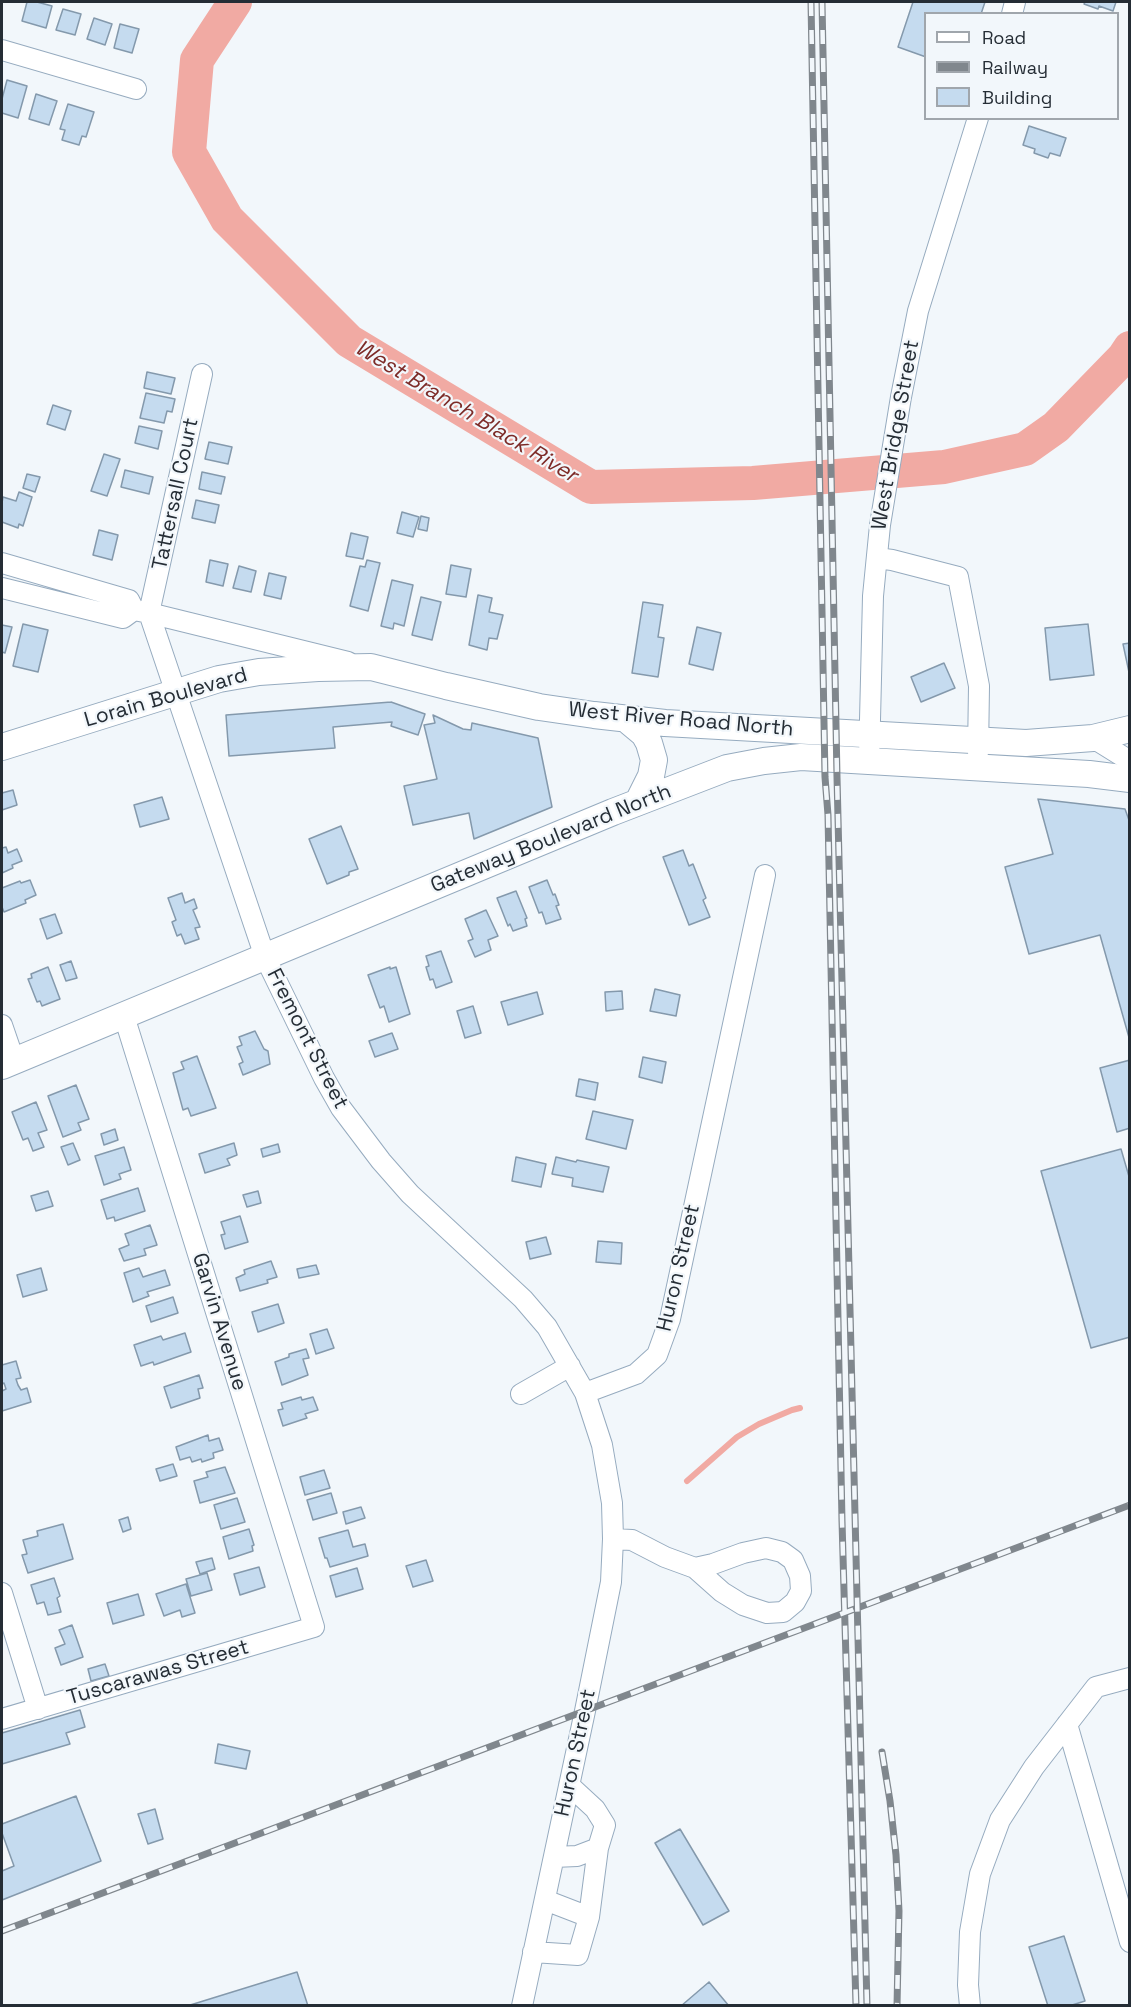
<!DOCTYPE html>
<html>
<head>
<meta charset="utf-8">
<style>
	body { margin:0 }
	#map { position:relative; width:1131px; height:2007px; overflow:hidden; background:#f2f7fb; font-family:"Space Grotesk",sans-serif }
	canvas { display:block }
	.frame { position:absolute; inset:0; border:3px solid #252d35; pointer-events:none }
	.legend { position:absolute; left:924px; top:12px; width:195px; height:108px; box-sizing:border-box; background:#f2f7fb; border:2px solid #a0a6ac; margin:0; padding:8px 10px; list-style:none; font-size:18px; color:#252d35 }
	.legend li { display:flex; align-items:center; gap:12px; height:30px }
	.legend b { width:30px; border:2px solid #a0a6ac }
</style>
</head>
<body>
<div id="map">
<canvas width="1131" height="2007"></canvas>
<div class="frame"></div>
<ul class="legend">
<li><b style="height:8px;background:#fff"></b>Road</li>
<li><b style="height:8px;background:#80878d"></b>Railway</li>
<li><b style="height:16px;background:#c5dbef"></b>Building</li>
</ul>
</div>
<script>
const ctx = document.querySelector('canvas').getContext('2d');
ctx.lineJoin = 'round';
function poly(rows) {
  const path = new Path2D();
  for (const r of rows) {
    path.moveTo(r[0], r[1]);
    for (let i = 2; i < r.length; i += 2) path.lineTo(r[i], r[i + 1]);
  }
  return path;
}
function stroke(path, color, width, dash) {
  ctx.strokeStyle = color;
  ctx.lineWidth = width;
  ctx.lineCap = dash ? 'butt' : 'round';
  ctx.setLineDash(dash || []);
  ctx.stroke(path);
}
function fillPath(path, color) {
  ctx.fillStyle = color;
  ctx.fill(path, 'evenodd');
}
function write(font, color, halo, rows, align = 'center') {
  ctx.font = font + ' "Space Grotesk",sans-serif';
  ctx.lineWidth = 4.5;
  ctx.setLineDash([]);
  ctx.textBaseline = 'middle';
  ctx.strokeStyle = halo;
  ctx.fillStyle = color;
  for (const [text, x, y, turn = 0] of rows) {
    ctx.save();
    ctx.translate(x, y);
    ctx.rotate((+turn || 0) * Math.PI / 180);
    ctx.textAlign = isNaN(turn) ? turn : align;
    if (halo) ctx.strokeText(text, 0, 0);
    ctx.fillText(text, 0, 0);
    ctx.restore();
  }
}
stroke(poly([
	[687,1481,737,1437,759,1424,792,1410,800,1408]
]), '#f1aaa3', 6);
stroke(poly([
	[235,2,197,60,189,152,227,219,349,341,591,487,753,483,944,467,1025,449,1056,427,1124,357,1130,348]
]), '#f1aaa3', 34);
const building = poly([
	[27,2,37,2,52,6,46,28,22,21,27,2],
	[913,2,985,2,981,14,926,14,926,57,898,47,913,2],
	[1085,2,1116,2,1113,11,1099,6,1098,9,1084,4,1085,2],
	[63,9,81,14,75,35,56,30,63,9],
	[94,18,112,24,105,45,87,39,94,18],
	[120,24,139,29,132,53,114,48,120,24],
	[7,80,27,86,18,118,2,113,2,99,7,80],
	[36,94,57,101,49,125,29,119,36,94],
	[68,104,94,112,86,137,82,136,79,145,62,140,65,130,60,129,68,104],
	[1029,126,1066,138,1060,156,1050,153,1048,158,1034,153,1035,149,1023,145,1029,126],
	[147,372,175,378,171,394,144,388,147,372],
	[146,393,175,399,172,412,167,411,164,423,140,418,146,393],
	[53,405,71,411,65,430,47,424,53,405],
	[139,426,162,431,158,449,135,443,139,426],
	[209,442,232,447,228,464,205,459,209,442],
	[104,454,120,459,107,496,91,491,104,454],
	[125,470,153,477,149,494,121,487,125,470],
	[202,472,225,477,221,494,199,489,202,472],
	[27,474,40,477,35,492,23,488,27,474],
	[19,492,32,497,23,526,19,524,18,528,2,522,2,503,3,497,16,501,19,492],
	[196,500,219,505,215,523,192,518,196,500],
	[402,512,419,517,413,537,397,533,402,512],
	[421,516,429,518,427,531,418,529,421,516],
	[99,530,118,535,112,560,93,555,99,530],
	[351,533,368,537,363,559,346,556,351,533],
	[210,560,228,564,223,586,206,582,210,560],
	[367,560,380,563,368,611,350,606,360,566,365,567,367,560],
	[451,565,471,569,466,597,446,594,451,565],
	[239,566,256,571,251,592,233,588,239,566],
	[269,573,286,577,281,599,264,595,269,573],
	[392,580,413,585,404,626,394,623,393,629,381,626,392,580],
	[478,595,492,598,489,612,503,615,497,639,489,638,487,650,469,645,478,595],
	[421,597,441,602,432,640,412,635,421,597],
	[643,602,663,605,658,637,664,638,658,677,632,673,643,602],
	[23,624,48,630,38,672,13,666,23,624],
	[1088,624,1094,675,1050,680,1045,628,1088,624],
	[2,625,12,627,5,653,2,652,2,625],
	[697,627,721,633,713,670,689,664,697,627],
	[1130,643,1130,677,1123,644,1130,643],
	[944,663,955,688,921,702,911,677,944,663],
	[391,702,425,714,418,735,391,726,392,722,333,727,335,748,229,756,226,715,391,702],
	[433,715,463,729,471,730,472,723,538,738,552,807,474,839,469,813,413,825,404,786,437,779,424,725,435,723,433,715],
	[13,790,17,805,2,810,2,793,13,790],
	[162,797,169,819,140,827,134,805,162,797],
	[1038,799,1125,809,1130,823,1130,1041,1100,935,1029,954,1005,867,1053,854,1038,799],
	[341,826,358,869,349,872,349,875,327,884,309,839,341,826],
	[6,847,8,853,17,849,22,861,12,865,13,868,2,873,2,848,6,847],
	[683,850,689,866,693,864,706,898,703,900,710,917,689,925,663,857,683,850],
	[30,880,36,895,25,900,26,903,4,912,2,907,2,888,20,881,21,883,30,880],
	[547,880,553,895,555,894,559,905,556,906,561,919,546,924,542,912,539,913,529,887,547,880],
	[516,891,527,918,525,919,527,926,513,931,510,924,508,926,497,898,516,891],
	[182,893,185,903,194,899,197,908,193,910,200,927,195,928,199,939,185,944,181,934,177,936,172,922,176,920,168,898,182,893],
	[486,910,498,936,488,940,491,950,475,957,468,941,473,939,465,919,486,910],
	[55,914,62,933,47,939,40,919,55,914],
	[441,951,452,982,436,988,433,979,430,980,426,967,429,966,426,956,441,951],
	[71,961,77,978,66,981,60,965,71,961],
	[48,967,60,999,42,1006,40,1001,37,1002,28,979,32,978,31,974,48,967],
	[390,967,390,969,396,967,410,1014,389,1022,384,1006,380,1008,368,975,390,967],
	[655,989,680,995,676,1016,650,1011,655,989],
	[622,991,623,1009,606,1011,605,992,622,991],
	[537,992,543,1014,508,1025,501,1002,537,992],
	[473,1006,481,1033,465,1038,457,1011,473,1006],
	[255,1031,264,1049,268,1051,270,1064,243,1075,239,1064,243,1062,237,1047,242,1045,239,1037,255,1031],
	[392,1033,398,1049,375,1057,369,1041,392,1033],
	[197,1056,216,1108,191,1116,188,1108,183,1110,173,1073,184,1069,181,1062,197,1056],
	[643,1057,666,1062,662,1083,639,1077,643,1057],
	[1130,1060,1130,1128,1117,1132,1100,1068,1130,1060],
	[579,1079,598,1083,595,1100,576,1096,579,1079],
	[76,1085,89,1119,78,1123,81,1130,63,1137,48,1096,76,1085],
	[36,1102,47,1130,38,1133,44,1147,33,1151,28,1138,23,1140,12,1112,36,1102],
	[593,1111,633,1120,626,1149,586,1139,593,1111],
	[115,1129,118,1140,104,1145,101,1134,115,1129],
	[73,1143,80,1160,68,1165,61,1147,73,1143],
	[234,1143,237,1155,227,1159,230,1165,205,1173,199,1154,234,1143],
	[278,1144,280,1152,263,1157,261,1149,278,1144],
	[124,1147,131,1170,119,1174,121,1179,104,1185,95,1156,124,1147],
	[1121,1149,1130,1180,1130,1337,1091,1348,1041,1171,1121,1149],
	[516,1157,546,1164,541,1187,512,1181,516,1157],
	[556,1157,576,1162,577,1160,609,1167,603,1192,572,1186,573,1178,552,1174,556,1157],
	[138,1188,145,1211,115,1221,114,1217,107,1219,101,1200,138,1188],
	[48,1191,53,1206,36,1211,31,1196,48,1191],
	[258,1191,261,1203,247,1207,243,1195,258,1191],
	[240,1216,248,1242,225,1249,221,1235,225,1234,221,1222,240,1216],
	[150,1225,157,1245,144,1249,146,1255,124,1261,119,1249,129,1245,125,1234,150,1225],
	[546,1237,551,1254,530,1259,526,1242,546,1237],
	[598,1241,622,1243,621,1264,596,1262,598,1241],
	[271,1261,277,1277,267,1280,268,1283,240,1291,236,1278,245,1274,244,1270,271,1261],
	[316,1265,319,1274,299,1278,297,1269,316,1265],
	[41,1268,47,1290,23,1297,17,1275,41,1268],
	[139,1268,143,1277,165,1270,170,1285,147,1292,149,1296,133,1302,124,1273,139,1268],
	[173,1297,178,1313,151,1322,146,1306,173,1297],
	[278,1304,284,1323,258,1332,252,1312,278,1304],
	[327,1329,334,1348,316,1354,310,1334,327,1329],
	[185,1333,191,1352,154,1365,153,1362,141,1366,134,1345,161,1336,163,1340,185,1333],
	[306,1349,309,1358,303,1359,308,1375,282,1385,275,1362,289,1357,289,1354,306,1349],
	[16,1361,21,1378,16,1379,18,1385,21,1390,27,1388,31,1402,2,1411,2,1391,6,1389,4,1383,2,1384,2,1365,16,1361],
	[199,1375,203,1388,198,1389,200,1398,171,1408,164,1387,199,1375],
	[301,1397,302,1400,313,1397,318,1410,305,1414,307,1418,283,1426,278,1410,283,1409,281,1403,301,1397],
	[208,1435,209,1441,219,1438,223,1450,213,1453,214,1458,202,1462,201,1459,192,1462,190,1457,180,1460,176,1447,208,1435],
	[173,1464,177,1476,160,1481,156,1469,173,1464],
	[225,1467,235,1493,200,1503,194,1481,208,1477,206,1472,225,1467],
	[324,1470,330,1488,305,1495,300,1477,324,1470],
	[331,1493,337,1513,313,1520,307,1500,331,1493],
	[237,1498,245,1522,221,1529,214,1505,237,1498],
	[361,1507,365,1518,346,1524,343,1512,361,1507],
	[128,1517,131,1529,123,1532,119,1520,128,1517],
	[63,1524,73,1559,28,1573,22,1555,27,1554,23,1540,38,1536,37,1531,63,1524],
	[249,1529,254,1545,252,1546,253,1551,229,1559,223,1537,249,1529],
	[348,1530,353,1547,365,1544,368,1556,330,1567,327,1558,325,1558,319,1538,348,1530],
	[212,1558,215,1569,200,1574,196,1562,212,1558],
	[426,1560,433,1581,413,1587,406,1566,426,1560],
	[259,1567,265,1587,240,1595,234,1574,259,1567],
	[357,1568,363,1589,336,1597,330,1576,357,1568],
	[207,1573,212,1590,191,1596,186,1579,207,1573],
	[54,1578,60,1596,57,1598,61,1612,48,1615,44,1602,37,1604,31,1585,54,1578],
	[186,1584,195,1613,182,1617,180,1610,164,1616,156,1594,186,1584],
	[138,1594,144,1615,113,1624,107,1603,138,1594],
	[72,1625,83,1657,61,1665,55,1648,65,1644,59,1630,72,1625],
	[105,1664,109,1676,91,1681,88,1669,105,1664],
	[80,1710,85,1727,66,1733,70,1744,2,1764,2,1733,80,1710],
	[218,1744,250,1751,246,1769,215,1763,218,1744],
	[76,1796,101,1861,2,1900,2,1871,14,1866,2,1833,2,1824,76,1796],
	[155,1809,163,1839,148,1844,138,1814,155,1809],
	[680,1829,729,1911,703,1925,655,1843,680,1829],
	[1064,1936,1085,2001,1069,2006,1048,2006,1029,1947,1064,1936],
	[297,1972,308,2006,187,2006,297,1972],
	[709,1982,729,2006,681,2006,709,1982]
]);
fillPath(building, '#c5dbef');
stroke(building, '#8499ac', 1.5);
const minor = poly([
	[1012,14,1015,2],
	[2,50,136,89],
	[877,558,892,560,958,577,979,686,978,753],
	[2,563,129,600,134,610],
	[2,588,123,618,134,610,149,613,348,662],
	[149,613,265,957,324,1078,341,1108,381,1161,410,1194,523,1299,547,1327,585,1393],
	[149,613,202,374],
	[1093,738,1130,761],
	[869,761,873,596,880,525,901,397,918,311,978,118],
	[2,1025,14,1060],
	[521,1394,570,1366],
	[613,1539,632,1540,665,1557,695,1568,722,1592,743,1605,767,1613,783,1612,795,1602,801,1591,800,1576,793,1560,782,1552,766,1548,743,1553,713,1564,695,1568],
	[2,1593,38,1709],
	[2,1719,314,1627,124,1016],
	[1067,1724,1130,1942],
	[554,1857,577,1856,598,1848,605,1825,595,1809,569,1785],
	[589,1917,598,1848],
	[533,1952,578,1955,589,1917,545,1900],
	[522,2006,585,1711,611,1582,613,1539,612,1503,602,1445,585,1393,636,1374,657,1355,670,1319,765,875],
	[970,2006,968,1985,970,1932,980,1874,1000,1820,1034,1767,1096,1687,1130,1678]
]);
const major = poly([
	[626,719,644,734,649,743,654,760,651,776,638,802],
	[2,747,219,679,259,672,318,668,371,667,446,686,539,707,594,715,665,723,1026,743,1093,738,1130,729],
	[2,1066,613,812,727,768,764,761,801,757,1089,774,1130,779]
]);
stroke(minor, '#96abbf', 22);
stroke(major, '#96abbf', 28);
stroke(minor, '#fff', 20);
stroke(major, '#fff', 26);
const rail = poly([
	[811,2,825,777,828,815,842,1521,856,2006],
	[822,2,837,777,867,2006],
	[882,1752,890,1801,896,1855,899,1911,897,2006],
	[2,1931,1130,1505]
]);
stroke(rail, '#80878d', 7);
stroke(rail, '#f2f7fb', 4.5, [14]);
write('21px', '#252d35', '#f2f7fb', [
	["West Bridge Street",896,435,-80],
	["Tattersall Court",176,494,-78],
	["Lorain Boulevard",166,698,-16],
	["West River Road North",681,720,5],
	["Gateway Boulevard North",551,839,-22],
	["Fremont Street",307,1039,63],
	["Huron Street",679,1268,-77],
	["Garvin Avenue",219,1322,73],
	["Tuscarawas Street",158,1673,-16],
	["Huron Street",576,1753,-78]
]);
write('italic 22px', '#7d2b28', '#f2f7fb', [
	["West Branch Black River",466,412,31]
]);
</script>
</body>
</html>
